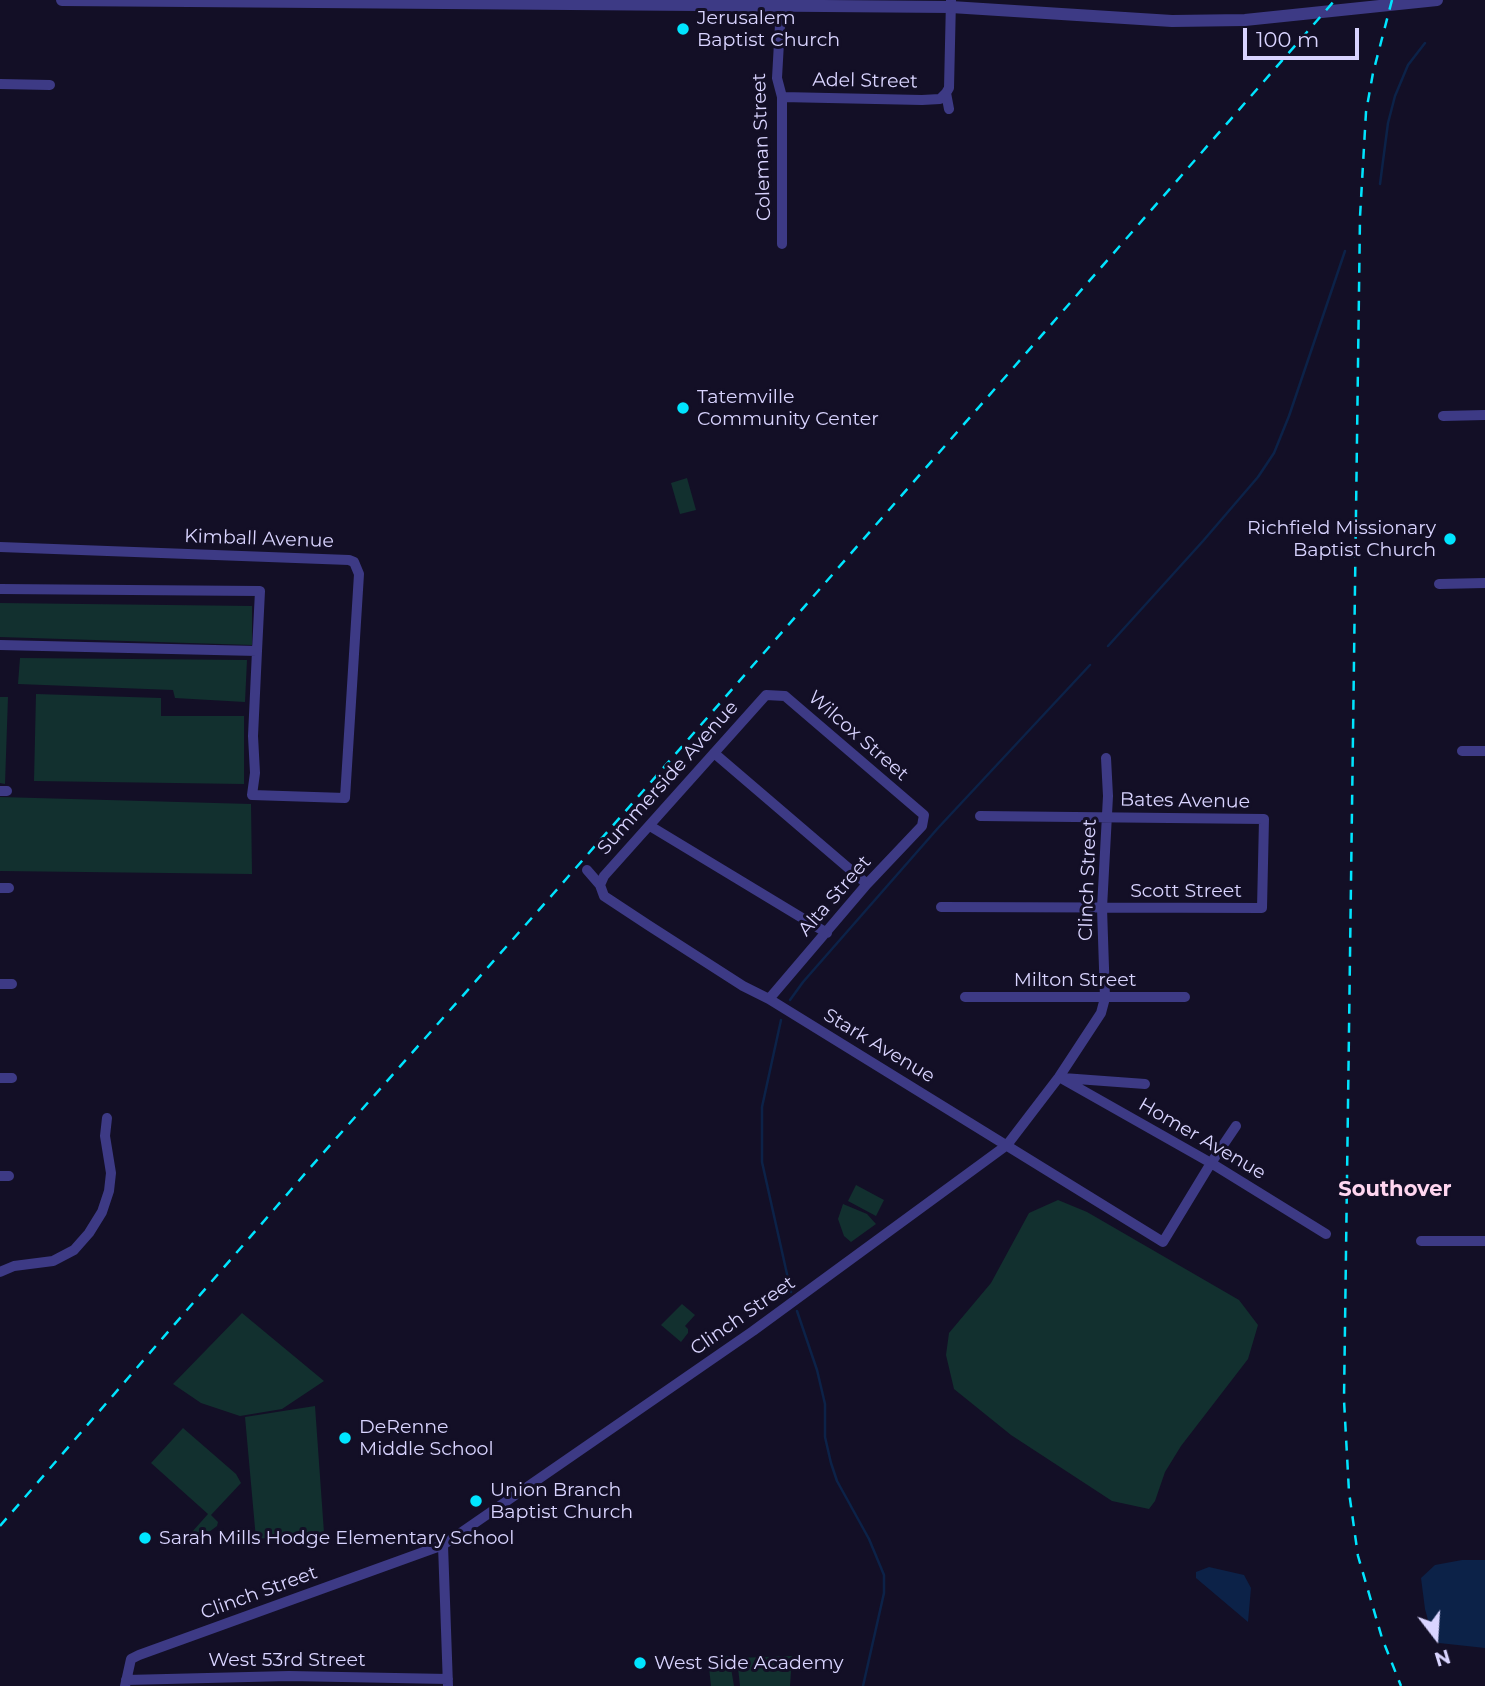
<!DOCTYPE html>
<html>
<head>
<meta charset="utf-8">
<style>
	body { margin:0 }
	#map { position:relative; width:1485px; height:1686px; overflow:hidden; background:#130f26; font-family:Montserrat,sans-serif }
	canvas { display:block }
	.north { position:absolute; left:1401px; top:1602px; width:70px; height:70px; -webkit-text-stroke:5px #130f26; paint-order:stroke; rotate:163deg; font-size:19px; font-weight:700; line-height:28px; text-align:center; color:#d9d4ff }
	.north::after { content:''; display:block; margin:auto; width:24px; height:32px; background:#d9d4ff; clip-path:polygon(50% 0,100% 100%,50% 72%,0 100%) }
	.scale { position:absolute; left:1243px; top:28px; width:116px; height:32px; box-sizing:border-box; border:4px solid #d9d4ff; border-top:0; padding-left:9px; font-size:21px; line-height:24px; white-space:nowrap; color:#d9d4ff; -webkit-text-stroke:5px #130f26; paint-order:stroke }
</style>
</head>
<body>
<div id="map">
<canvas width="1485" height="1686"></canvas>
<div class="north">N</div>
<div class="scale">100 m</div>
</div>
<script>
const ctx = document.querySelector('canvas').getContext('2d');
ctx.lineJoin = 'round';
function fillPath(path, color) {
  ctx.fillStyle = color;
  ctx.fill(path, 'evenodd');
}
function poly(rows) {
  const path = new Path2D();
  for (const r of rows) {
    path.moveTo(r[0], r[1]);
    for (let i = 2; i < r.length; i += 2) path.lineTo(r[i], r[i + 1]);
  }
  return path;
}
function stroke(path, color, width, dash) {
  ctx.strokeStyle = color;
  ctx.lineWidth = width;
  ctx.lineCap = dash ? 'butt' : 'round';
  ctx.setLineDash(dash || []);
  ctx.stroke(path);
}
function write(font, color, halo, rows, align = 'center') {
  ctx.font = font + ' Montserrat,sans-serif';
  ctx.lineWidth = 6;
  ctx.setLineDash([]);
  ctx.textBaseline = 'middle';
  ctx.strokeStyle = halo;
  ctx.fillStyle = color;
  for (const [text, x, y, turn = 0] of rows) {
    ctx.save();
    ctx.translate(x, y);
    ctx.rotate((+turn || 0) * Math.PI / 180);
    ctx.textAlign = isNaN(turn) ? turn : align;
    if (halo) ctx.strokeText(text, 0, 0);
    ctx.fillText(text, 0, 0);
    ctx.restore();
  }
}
fillPath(poly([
	[687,478,696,510,680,514,671,483],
	[0,603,252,606,252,645,0,637],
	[20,658,247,660,245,702,175,698,173,690,18,684],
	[36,694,161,698,161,716,244,716,244,784,34,781],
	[0,697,8,697,5,784,0,783],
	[0,797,251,804,252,874,0,871],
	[856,1185,884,1200,876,1216,848,1201],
	[1058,1200,1087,1212,1239,1300,1258,1325,1248,1359,1181,1446,1165,1472,1155,1501,1149,1509,1112,1501,1011,1435,954,1389,946,1355,949,1333,991,1283,1029,1213],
	[843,1204,867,1214,876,1224,851,1242,844,1236,838,1219],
	[682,1304,695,1315,685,1326,688,1329,688,1333,681,1342,661,1325],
	[242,1313,324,1381,282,1409,240,1416,201,1403,173,1384],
	[315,1406,324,1533,256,1539,245,1417],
	[183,1428,236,1474,241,1483,211,1515,218,1522,217,1526,209,1532,203,1541,192,1532,208,1514,151,1463],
	[729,1656,734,1686,711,1686,708,1658],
	[792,1656,790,1686,740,1686,737,1658]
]), '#12302f');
fillPath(poly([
	[1462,1560,1485,1560,1485,1648,1439,1643,1433,1638,1425,1609,1421,1578,1435,1565],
	[1209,1567,1244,1575,1251,1588,1248,1622,1196,1578,1196,1572]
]), '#0c2248');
stroke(poly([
	[1380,184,1388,123,1395,96,1408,65,1425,43],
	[1108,646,1203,541,1258,477,1274,453,1289,416,1345,251],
	[790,1000,803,982,938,828,1090,665],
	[781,1020,762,1107,762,1162,791,1292],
	[797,1311,817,1370,825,1404,825,1437,831,1463,837,1481,869,1539,884,1575,884,1593,863,1686]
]), '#0c2248', 2.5);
stroke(poly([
	[781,7,777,78,782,97,782,244],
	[0,84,50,85],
	[782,97,922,100,940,99,946,93],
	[949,109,946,93,949,88,951,0],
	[1443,416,1485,415],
	[0,547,349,560,354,562,359,574,345,798,252,795,255,773,253,736,257,651,0,645],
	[1439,584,1485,583],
	[0,589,260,591,257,651],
	[1462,751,1485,751],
	[714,753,867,884],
	[0,791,7,791],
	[650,826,827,933],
	[587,870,600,885,604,896,648,925,743,986,769,999,1163,1242,1211,1163,1236,1126],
	[600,885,604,876,766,695,785,696,924,815,922,826,867,884,769,999],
	[0,888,9,888],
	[941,907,1262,908,1264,819,980,816],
	[0,984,12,984],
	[965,997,1185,997],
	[1059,1077,1211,1163,1326,1234],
	[0,1078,12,1078],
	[1063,1078,1145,1084],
	[0,1176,9,1176],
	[1421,1241,1485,1241],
	[0,1272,14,1266,53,1261,74,1250,89,1233,102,1212,109,1191,111,1173,105,1136,107,1118],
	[443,1545,448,1686],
	[126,1680,289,1676,448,1679],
	[125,1686,131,1659,139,1655,443,1545,753,1331,1007,1145,1059,1077,1101,1013,1105,998,1102,908,1108,796,1106,758]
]), '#3d3a85', 10);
stroke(poly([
	[62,0,951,7,1172,21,1245,20,1437,0]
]), '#3d3a85', 12);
stroke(poly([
	[1392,0,1373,73,1366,112,1360,217,1344,1400,1349,1492,1358,1556,1382,1638,1401,1686],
	[0,1526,309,1169,553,894,1335,0]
]), '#00e5ff', 2.5, [10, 9]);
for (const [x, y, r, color] of [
	[683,29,7,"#00e5ff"],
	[683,408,7,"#00e5ff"],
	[1450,539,7,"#00e5ff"],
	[345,1438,7,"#00e5ff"],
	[476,1501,7,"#00e5ff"],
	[145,1538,7,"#00e5ff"],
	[640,1663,7,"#00e5ff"]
]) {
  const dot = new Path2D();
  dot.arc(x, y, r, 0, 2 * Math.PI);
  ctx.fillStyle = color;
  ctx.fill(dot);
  stroke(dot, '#130f26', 2.5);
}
write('19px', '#d9d4ff', '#130f26', [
	["Jerusalem",697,18],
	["Baptist Church",697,40],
	["Tatemville",697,397],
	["Community Center",697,419],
	["Richfield Missionary",1436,528,"right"],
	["Baptist Church",1436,550,"right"],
	["DeRenne",359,1427],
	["Middle School",359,1449],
	["Union Branch",490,1490],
	["Baptist Church",490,1512],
	["Sarah Mills Hodge Elementary School",159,1538],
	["West Side Academy",654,1663]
], 'left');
write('19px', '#d9d4ff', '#130f26', [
	["Adel Street",865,81,1],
	["Coleman Street",762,147,-92],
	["Kimball Avenue",259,539,2],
	["Wilcox Street",858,736,41],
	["Summerside Avenue",668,778,-48],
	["Bates Avenue",1185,801,1],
	["Clinch Street",1088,880,-88],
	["Scott Street",1186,891],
	["Alta Street",835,896,-49],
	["Milton Street",1075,980],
	["Stark Avenue",879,1046,31],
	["Homer Avenue",1202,1139,30],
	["Clinch Street",743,1316,-35],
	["Clinch Street",259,1593,-20],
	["West 53rd Street",287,1660]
]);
write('bold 21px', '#ffd6f0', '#130f26', [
	["Southover",1395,1190]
]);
</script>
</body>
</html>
